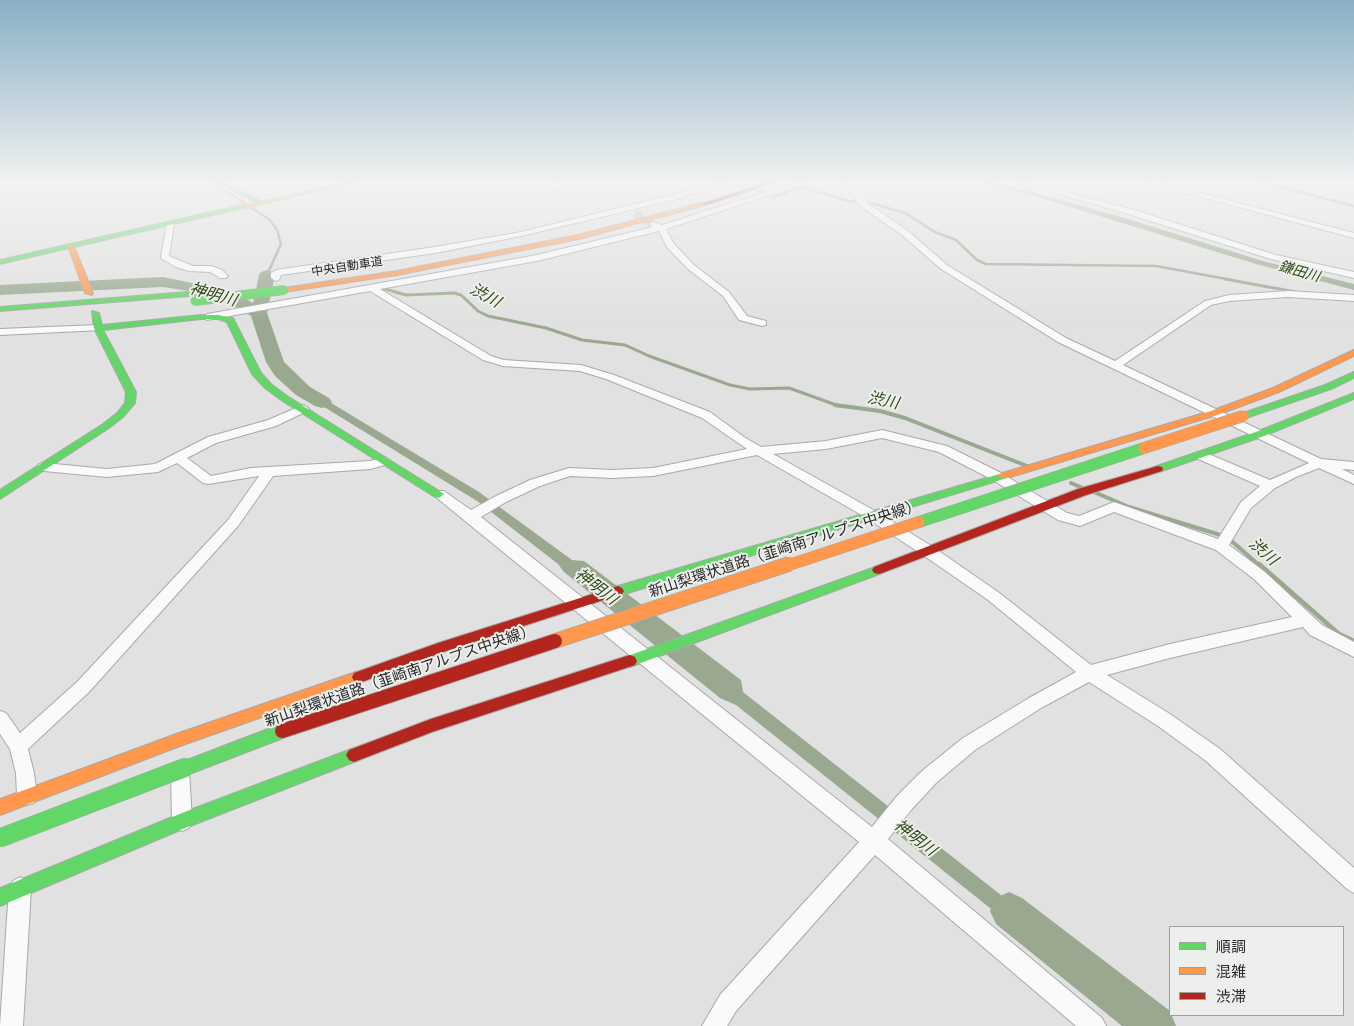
<!DOCTYPE html>
<html>
<head>
<meta charset="utf-8">
<style>
	body { margin:0 }
	#map { position:relative; width:1354px; height:1026px; overflow:hidden; background:#e0e1e0; font-family:Karla,"Noto Sans JP",sans-serif }
	canvas { display:block }
	.legend { position:absolute; left:1169px; top:926px; width:175px; height:90px; box-sizing:border-box; background:#edefec; border:1px solid #9ea09e; margin:0; padding:6px 9px; list-style:none; font-size:15px; color:#282928 }
	.legend li { display:flex; align-items:center; gap:10px; height:25px }
	.legend b { width:25px; border:1px solid #9ea09e }
</style>
</head>
<body>
<div id="map">
<canvas width="1354" height="1026"></canvas>
<ul class="legend">
<li><b style="height:6px;background:#63d668"></b>順調</li>
<li><b style="height:6px;background:#ff974d"></b>混雑</li>
<li><b style="height:6px;background:#b3261e"></b>渋滞</li>
</ul>
</div>
<script>
const ctx = document.querySelector('canvas').getContext('2d');
ctx.lineJoin = 'round';
function fillPath(path, color) {
  ctx.fillStyle = color;
  ctx.fill(path, 'evenodd');
}
function poly(rows) {
  const path = new Path2D();
  for (const r of rows) {
    path.moveTo(r[0], r[1]);
    for (let i = 2; i < r.length; i += 2) path.lineTo(r[i], r[i + 1]);
  }
  return path;
}
function stroke(path, color, width, dash) {
  ctx.strokeStyle = color;
  ctx.lineWidth = width;
  ctx.lineCap = dash ? 'butt' : 'round';
  ctx.setLineDash(dash || []);
  ctx.stroke(path);
}
function write(font, color, halo, rows, align = 'center') {
  ctx.font = font + ' Karla,"Noto Sans JP",sans-serif';
  ctx.lineWidth = 4;
  ctx.setLineDash([]);
  ctx.textBaseline = 'middle';
  ctx.strokeStyle = halo;
  ctx.fillStyle = color;
  for (const [text, x, y, turn = 0] of rows) {
    ctx.save();
    ctx.translate(x, y);
    ctx.rotate((+turn || 0) * Math.PI / 180);
    ctx.textAlign = isNaN(turn) ? turn : align;
    if (halo) ctx.strokeText(text, 0, 0);
    ctx.fillText(text, 0, 0);
    ctx.restore();
  }
}
fillPath(poly([
	[974,181,989,181,1002,184,1115,215,1263,261,1354,284,1354,290,1256,264,1044,199],
	[300,382,316,394,479,492,572,560,584,561,741,680,743,692,1039,925,1030,940,736,705,720,698,564,572,558,564,477,501,290,386]
]), '#9aa890');
stroke(poly([
	[207,181,231,194,270,220,277,230,281,244,267,275],
	[644,181,648,181],
	[729,181,732,182],
	[1256,181,1354,206],
	[758,191,774,197,801,187,849,201,874,204,905,213,935,232,956,240,977,260,986,264,1156,266,1232,280]
]), '#9aa890', 2.5);
stroke(poly([
	[1225,279,1296,292],
	[378,287,406,295,454,293,461,295,478,311,488,316,546,328,582,340,625,345,649,356,730,385,750,389,789,388,839,406]
]), '#9aa890', 3);
stroke(poly([
	[835,405,880,411,905,418,1027,466],
	[1071,483,1085,489],
	[1094,492,1129,507,1227,537,1260,566]
]), '#9aa890', 4);
stroke(poly([
	[1259,564,1339,634,1354,641]
]), '#9aa890', 4.5);
fillPath(poly([
	[267,270,273,272,275,275,267,313,284,362,310,387,329,398,332,402,329,406,322,408,315,406,296,395,275,376,266,362,251,316,230,304,189,291,163,287,0,295,0,285,163,277,197,284,242,296,253,303,259,275,261,272,267,270],
	[1009,892,1022,898,1170,1011,1176,1026,1122,1026,996,924,990,911,996,898,1009,892]
]), '#9aa890');
stroke(poly([
	[635,213,651,223]
]), '#bbbcbb', 8, [8, 4]);
const street = poly([
	[557,181,565,181,556,191,550,191,550,187,557,181],
	[722,181,732,181,677,199,521,236,435,253,281,275,279,280,276,281,271,278,271,273,276,270,435,247,521,232,672,195,722,181],
	[802,181,812,181,666,229,674,244,694,265,729,292,747,316,766,321,766,325,762,326,739,320,723,296,688,269,667,247,659,231,537,261,380,289,491,356,504,360,581,365,614,375,710,412,744,437,761,447,826,441,882,430,947,446,1001,473,1067,513,1079,516,1114,502,1218,539,1241,502,1260,486,1196,458,1194,455,1196,452,1204,452,1270,480,1309,463,1058,342,941,269,902,235,860,206,856,200,856,195,825,181,835,181,859,189,864,194,866,202,908,231,947,265,1066,338,1115,361,1205,301,1229,295,1288,291,1354,295,1354,301,1288,297,1229,301,1211,305,1123,365,1321,459,1354,462,1354,470,1342,469,1354,475,1354,484,1319,468,1296,477,1275,488,1251,508,1229,545,1265,572,1322,625,1354,642,1354,657,1310,635,1303,627,1170,658,1107,675,1170,714,1220,749,1354,868,1354,893,1347,889,1206,761,1158,726,1089,682,1041,708,975,750,936,783,911,810,888,839,1102,1018,1106,1026,1076,1026,875,855,736,1011,727,1026,702,1026,720,995,859,842,432,494,434,491,444,491,471,510,496,496,530,480,569,468,612,470,653,468,747,449,702,418,606,379,580,371,503,366,483,360,370,291,207,320,202,317,207,314,537,255,653,227,649,224,653,222,662,225,802,181],
	[882,438,939,452,991,479,1058,520,1080,526,1114,512,1216,550,1255,580,1292,617,1170,644,1091,665,998,592,933,547,875,511,773,454,826,449,882,438],
	[757,455,865,517,923,555,988,600,1076,672,1029,698,963,738,922,771,897,796,872,827,481,517,506,502,540,486,570,476,612,478,653,476,757,455],
	[1012,181,1023,181,1131,209,1276,255,1354,272,1354,278,1271,259,1125,213,1012,181],
	[1142,181,1153,181,1354,233,1354,238,1142,181],
	[167,222,174,224,169,256,193,266,211,266,222,270,228,276,226,278,220,278,210,272,189,271,176,267,162,259,161,257,167,222],
	[98,325,103,328,102,330,0,335,0,329,98,325],
	[303,405,307,407,309,409,307,411,276,426,216,443,187,458,211,476,251,468,370,461,385,457,391,461,389,464,370,469,273,476,238,526,89,692,28,749,34,773,37,796,34,803,27,805,20,803,17,796,16,773,10,749,0,734,0,711,6,713,20,733,77,682,228,520,259,476,208,484,203,483,177,463,158,472,107,477,44,471,39,470,38,467,39,464,44,463,107,469,155,464,208,437,268,420,303,405],
	[180,762,187,765,189,771,192,821,189,828,182,831,175,828,172,821,171,771,173,765,180,762],
	[20,877,27,881,31,888,23,1026,0,1026,9,888,13,881,20,877]
]);
const fast = poly([
	[215,181,222,181,264,203,259,204,215,181],
	[246,204,249,206,248,207,0,264,0,260,246,204],
	[199,291,203,293,202,295,0,311,0,307,199,291],
	[92,311,99,313,102,325,201,315,218,315,233,318,261,373,271,384,287,396,444,494,439,498,435,497,281,400,265,388,252,374,227,322,218,319,201,319,103,330,136,392,135,403,123,417,109,428,0,499,0,490,103,424,117,413,125,403,126,392,94,328,92,311],
	[1354,372,1354,378,1331,389,1246,418,1240,418,1238,416,1240,414,1325,385,1354,372],
	[1354,393,1354,399,1264,436,1162,471,1154,471,1153,469,1154,467,1256,432,1354,393],
	[1003,473,1007,474,1008,476,1007,478,618,596,614,594,612,591,614,588,618,586,1003,473],
	[878,566,882,567,884,570,882,573,630,667,625,665,623,661,625,657,878,566],
	[354,748,359,750,362,755,359,760,185,828,0,906,0,888,182,813,354,748]
]);
const slow = poly([
	[351,181,360,181,246,208,243,206,351,181],
	[704,202,707,204,706,205,579,239,397,275,284,292,280,290,284,288,397,271,578,235,704,202],
	[69,245,74,246,93,293,92,295,85,293,68,246,69,245],
	[1354,350,1354,356,1279,392,1217,415,1007,478,999,478,998,476,999,474,1211,411,1273,388,1354,350],
	[359,671,364,673,366,677,364,681,180,746,0,815,0,799,179,733,359,671]
]);
const jam = poly([
	[772,181,780,181,706,205,701,204,772,181],
	[1158,466,1162,467,1163,469,1162,471,1086,495,882,573,878,574,874,573,872,570,874,567,1078,489,1158,466],
	[618,586,622,588,624,591,622,594,446,651,359,683,354,681,352,677,354,673,438,643,618,586],
	[630,655,635,657,637,661,635,665,432,732,354,762,349,760,346,755,349,750,431,719,630,655]
]);
stroke(street, '#a8a9a8', 2);
stroke(fast, '#a8a9a8', 2);
stroke(slow, '#a8a9a8', 2);
stroke(jam, '#a8a9a8', 2);
fillPath(street, '#fafafa');
fillPath(fast, '#63d668');
fillPath(slow, '#ff974d');
fillPath(jam, '#b3261e');
const fastBridgeFar3 = poly([
	[195,301,284,290]
]);
const fastBridgeFar2 = poly([
	[919,522,1144,448]
]);
const fastBridgeFar1 = poly([
	[183,769,282,731]
]);
const fastBridge = poly([
	[0,838,186,767]
]);
const slowBridgeFar1 = poly([
	[1144,448,1243,416],
	[786,566,919,522]
]);
const slowBridge = poly([
	[555,641,789,564]
]);
const jamBridge = poly([
	[282,731,555,641]
]);
stroke(fastBridgeFar3, '#a8a9a8', 10, []);
stroke(fastBridgeFar2, '#a8a9a8', 12, []);
stroke(fastBridgeFar1, '#a8a9a8', 16, []);
stroke(fastBridge, '#a8a9a8', 19, []);
stroke(slowBridgeFar1, '#a8a9a8', 12, []);
stroke(slowBridge, '#a8a9a8', 16, []);
stroke(jamBridge, '#a8a9a8', 16, []);
stroke(fastBridgeFar3, '#63d668', 9);
stroke(fastBridgeFar2, '#63d668', 11);
stroke(fastBridgeFar1, '#63d668', 14);
stroke(fastBridge, '#63d668', 18);
stroke(slowBridgeFar1, '#ff974d', 11);
stroke(slowBridge, '#ff974d', 14);
stroke(jamBridge, '#b3261e', 14);
const sky = ctx.createLinearGradient(0, 0, 0, 324);
sky.addColorStop(0, '#89afc5');
sky.addColorStop(0.56, '#f1f2f1');
sky.addColorStop(1, '#f1f2f100');
ctx.fillStyle = sky;
ctx.fillRect(0, 0, 1354, 324);
write('12px', '#282928', '#edefec', [
	["中央自動車道",347,267,-9]
]);
write('italic 14px', '#314b16', '#edefec', [
	["鎌田川",1299,272,16]
]);
write('15px', '#282928', '#edefec', [
	["新山梨環状道路（韮崎南アルプス中央線）",785,549,-18],
	["新山梨環状道路（韮崎南アルプス中央線）",400,676,-19]
]);
write('italic 16px', '#314b16', '#edefec', [
	["神明川",213,295,16],
	["渋川",485,296,29],
	["渋川",883,401,12],
	["渋川",1263,552,41],
	["神明川",596,587,38],
	["神明川",915,838,38]
]);
</script>
</body>
</html>
